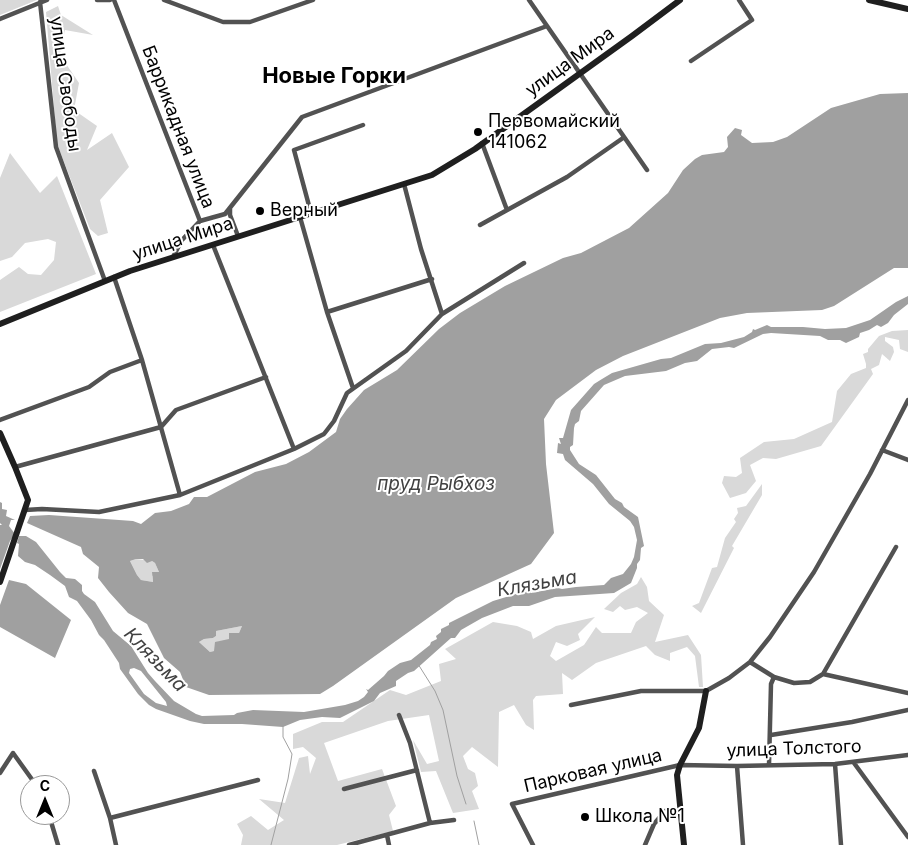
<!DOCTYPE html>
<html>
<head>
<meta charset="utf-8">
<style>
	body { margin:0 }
	#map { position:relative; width:908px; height:845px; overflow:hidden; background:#fff; font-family:Inter,sans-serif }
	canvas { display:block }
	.north { position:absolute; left:20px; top:775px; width:50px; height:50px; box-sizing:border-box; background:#fff; border:1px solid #999; border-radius:50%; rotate:0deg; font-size:14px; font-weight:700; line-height:20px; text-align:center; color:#000 }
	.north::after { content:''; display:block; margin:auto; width:18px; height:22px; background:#000; clip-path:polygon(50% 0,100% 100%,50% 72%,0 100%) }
</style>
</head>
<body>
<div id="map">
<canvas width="908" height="845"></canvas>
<div class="north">С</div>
</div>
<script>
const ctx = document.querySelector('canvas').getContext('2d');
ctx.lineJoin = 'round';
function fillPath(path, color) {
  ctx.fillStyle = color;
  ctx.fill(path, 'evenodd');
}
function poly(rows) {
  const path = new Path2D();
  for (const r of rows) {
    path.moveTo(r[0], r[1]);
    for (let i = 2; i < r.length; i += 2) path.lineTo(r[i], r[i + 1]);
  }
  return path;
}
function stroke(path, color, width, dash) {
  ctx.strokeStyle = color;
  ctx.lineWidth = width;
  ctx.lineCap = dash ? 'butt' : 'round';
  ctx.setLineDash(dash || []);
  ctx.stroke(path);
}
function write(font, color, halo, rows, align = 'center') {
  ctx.font = font + ' Inter,sans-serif';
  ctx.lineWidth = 4;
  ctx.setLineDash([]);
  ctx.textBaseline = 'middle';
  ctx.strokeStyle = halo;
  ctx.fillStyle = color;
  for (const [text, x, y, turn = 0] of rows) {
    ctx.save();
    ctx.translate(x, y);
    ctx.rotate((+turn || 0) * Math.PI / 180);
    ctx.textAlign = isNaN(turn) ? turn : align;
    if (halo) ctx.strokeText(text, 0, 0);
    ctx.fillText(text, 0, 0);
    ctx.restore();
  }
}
fillPath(poly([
	[0,0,37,0,0,15],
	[58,6,61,15,93,35,65,30,60,55,79,83,74,110,97,126,87,150,112,133,129,167,100,200,108,233,98,236,90,229,57,144,46,12],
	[10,153,40,193,57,176,96,274,0,312,0,280,19,267,28,274,41,275,54,260,56,242,48,239,25,243,12,257,0,261,0,178],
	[908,330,908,352,900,349,899,340,885,337,885,341,893,347,894,352,890,361,882,354,879,365,871,369,873,374,821,446,776,459,763,458,750,465,756,481,746,493,730,498,722,483,724,476,736,477,742,473,740,458,764,442,794,439,832,422,837,391,851,374,866,368,866,364,863,354,868,352,868,349,879,336,892,331],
	[762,484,762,495,732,546,734,548,701,613,692,606,699,603,712,568,717,567,725,538,736,522,734,519,738,513,737,508,746,506],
	[136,559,152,561,155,563,159,572,152,576,153,582,141,580,137,575,130,561],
	[641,577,647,587,649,601,664,615,655,642,688,635,701,655,703,687,699,687,695,656,687,647,670,653,670,661,655,655,646,646,596,663,572,680,562,673,563,694,536,696,533,700,534,730,526,725,514,705,499,712,498,767,472,747,463,756,468,769,475,773,478,786,472,791,479,809,453,813,436,771,421,772,413,740,427,764,439,761,429,715,388,721,324,743,338,781,382,769,396,806,389,815,393,831,337,845,241,845,243,835,237,824,251,816,268,830,284,820,259,799,285,803,299,758,308,756,310,774,316,758,303,747,293,749,293,734,322,722,343,722,390,690,406,695,441,681,439,664,456,659,445,649,493,622,517,626,531,632,533,639,556,626,595,617,578,634,580,640,567,646,556,642,550,656,556,661,584,645,596,627,602,633,631,633,636,622,648,613,637,607,625,610,620,606,613,612,604,609,621,593,637,584],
	[242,626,239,633,215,651,210,652,199,642,204,639,213,638,216,636,216,631]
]), '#d9d9d9');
fillPath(poly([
	[908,93,908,268,894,268,834,306,822,310,747,313,720,318,623,356,596,370,556,400,544,419,546,464,554,533,531,564,456,598,333,686,320,694,209,695,186,687,180,672,164,658,147,624,128,613,109,592,98,578,99,567,83,554,81,547,27,523,30,516,49,515,133,521,141,524,155,513,171,511,189,504,194,497,207,497,255,472,286,464,309,452,336,432,340,419,347,409,364,390,397,370,439,329,460,313,505,286,563,258,581,253,629,228,668,193,683,170,695,159,702,155,724,152,728,147,727,137,735,128,742,130,741,135,752,143,773,142,787,137,831,108,880,94],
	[136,559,143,559,147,563,152,561,155,563,159,572,152,572,153,582,141,580,137,575,130,561],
	[242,626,239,633,229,633,229,639,215,642,214,651,210,652,199,642,204,639,213,638,216,636,216,631],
	[908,296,908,304,894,315,888,323,881,327,877,325,869,330,860,333,859,337,846,343,840,340,828,340,820,336,771,333,763,334,734,348,729,347,712,349,697,361,685,363,666,371,625,376,604,385,581,411,579,421,575,424,574,428,573,445,570,447,570,450,579,464,596,475,615,499,622,503,624,507,638,517,644,546,641,548,640,560,637,564,637,568,631,583,614,593,555,597,529,606,513,606,482,618,461,630,455,638,451,638,414,671,408,673,396,681,396,686,380,693,374,701,340,718,322,717,300,720,283,727,242,724,204,724,190,721,156,709,149,705,138,694,120,669,119,663,104,640,99,635,91,620,77,601,69,597,65,586,50,575,35,565,25,562,18,556,19,544,17,543,19,536,26,536,36,542,60,572,66,578,75,579,82,585,82,591,84,594,95,602,113,631,131,646,148,673,155,681,174,701,196,714,202,716,234,715,237,713,253,710,304,712,345,705,358,701,364,697,368,692,366,689,368,690,384,676,388,671,400,663,411,660,430,645,431,642,437,639,436,636,441,632,441,629,449,625,449,623,493,601,516,594,526,592,528,590,531,590,531,593,558,588,562,589,576,587,604,585,611,578,623,574,631,564,634,557,637,540,634,527,630,521,609,504,593,484,565,460,563,454,557,453,558,443,561,444,559,438,563,438,571,410,594,384,602,379,612,373,661,359,671,358,705,344,721,343,744,337,752,332,753,329,755,330,767,325,771,327,803,327,825,329,846,328,870,320,896,302],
	[134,668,141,671,166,702,167,706,156,703,144,694,129,673,130,669],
	[0,502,2,503,2,509,7,510,6,516,15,520,11,520,9,526,15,534,10,541,0,569,0,525,2,525,0,523],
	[9,580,26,584,71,620,55,658,0,627,0,605]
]), '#a0a0a0');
stroke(poly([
	[418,664,435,691,443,710,457,776,466,804],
	[474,821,479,845],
	[271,845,288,779,292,754,283,737,283,726]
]), '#a0a0a0', 1);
stroke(poly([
	[97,0,110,0],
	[114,0,200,221],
	[164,0,223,22,250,22,313,0],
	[529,0,647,170],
	[40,2,56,147,105,281],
	[0,19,47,0],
	[691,61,752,20,739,0],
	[482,143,507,210],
	[404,184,421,249,442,314],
	[230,209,230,215,238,236],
	[311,213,294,150,363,125],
	[300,217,327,312,353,388],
	[480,225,567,177,623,138],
	[213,245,294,449],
	[173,257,182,240,200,221,225,214,302,117,547,26],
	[114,277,142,360,180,495],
	[327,312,432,279],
	[0,420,89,387,110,372,142,360],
	[882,450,908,460],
	[15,467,161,427,176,410,266,377],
	[25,510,42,509,99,512,180,495,294,449,324,434,334,421,347,393,406,351,442,314,524,263],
	[750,662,774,677,794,683,810,682,823,674,896,547],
	[823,674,908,693],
	[571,705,641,691,706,691,729,678,750,662,770,637,814,572,870,474,908,400],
	[399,715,410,743,430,823],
	[771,735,852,722,908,710],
	[854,763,908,837],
	[835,764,841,845],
	[769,765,771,684,774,677],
	[737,766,743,845],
	[94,771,110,818,116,845],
	[0,773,13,753,36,785],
	[344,789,417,770],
	[49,815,58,845],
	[110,818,258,780],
	[387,835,389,845],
	[349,845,430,823,454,820],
	[533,845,512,804,680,765,737,766,835,764,908,755],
	[645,845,654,824,665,811,680,810]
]), '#525252', 4.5);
stroke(poly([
	[869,0,908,9],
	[0,324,130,271,432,175,475,149,632,36,680,0],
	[0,433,15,467,28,500,0,582],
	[684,845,677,775,680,765,699,728,706,691]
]), '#1f1f1f', 6);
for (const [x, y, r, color] of [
	[478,132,5,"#000"],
	[260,211,5,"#000"],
	[585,817,5,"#000"]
]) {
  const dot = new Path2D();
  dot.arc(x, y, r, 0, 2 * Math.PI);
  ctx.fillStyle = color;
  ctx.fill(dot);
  stroke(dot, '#fff', 2);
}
write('18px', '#000', '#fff', [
	["улица Мира",570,62,-36],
	["улица Свободы",65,84,82],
	["Баррикадная улица",178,127,69],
	["улица Мира",183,239,-18],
	["улица Толстого",794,749,-2],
	["Парковая улица",593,771,-13]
]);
write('18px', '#000', '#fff', [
	["Первомайский",488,122],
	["141062",488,143],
	["Верный",270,211],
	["Школа №1",595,817]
], 'left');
write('italic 19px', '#414141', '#fff', [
	["пруд Рыбхоз",436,484],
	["Клязьма",537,584,-10],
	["Клязьма",155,660,46]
]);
write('bold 22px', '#000', '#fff', [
	["Новые Горки",334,76]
]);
</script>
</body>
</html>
